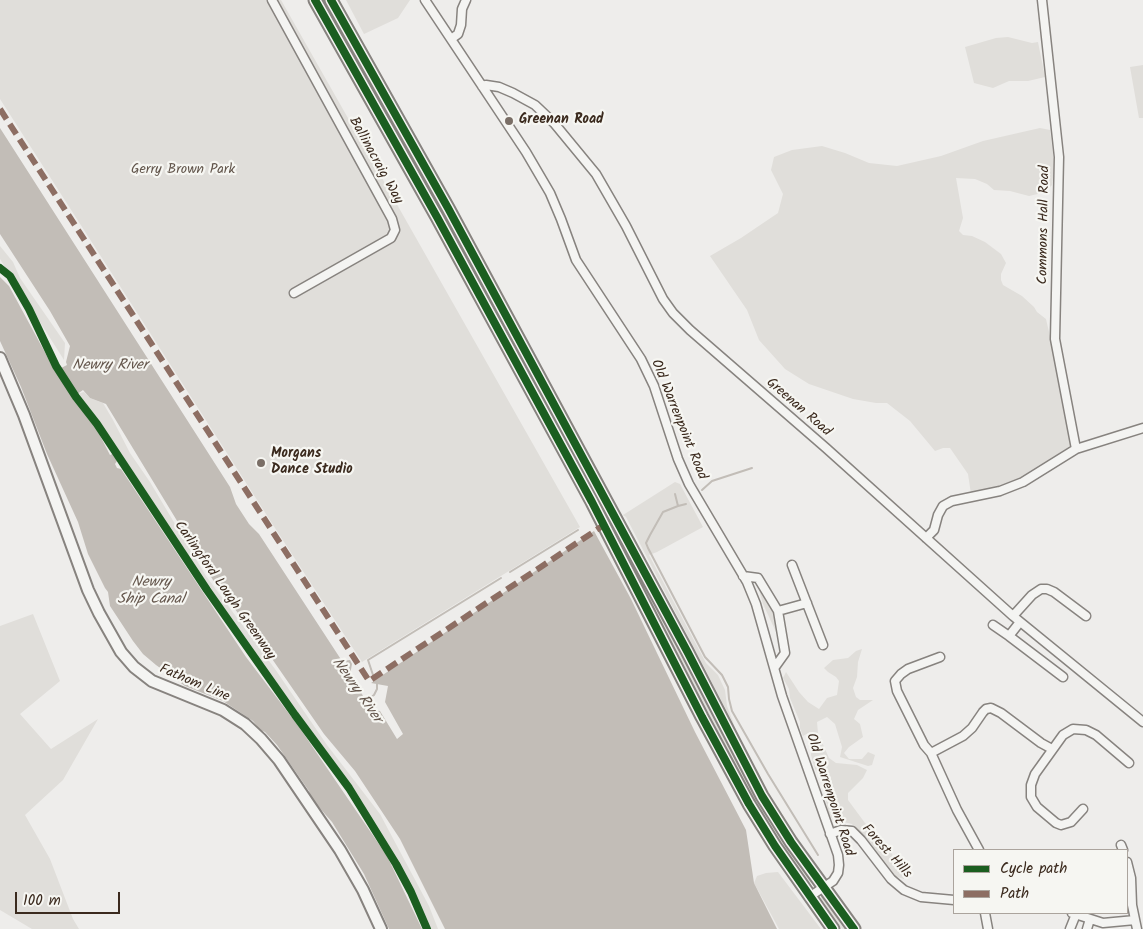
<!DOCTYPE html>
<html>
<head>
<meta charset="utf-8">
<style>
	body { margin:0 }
	#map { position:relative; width:1143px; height:929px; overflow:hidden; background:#eeedeb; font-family:Kalam,sans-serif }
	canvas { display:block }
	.legend { position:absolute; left:953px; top:849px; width:175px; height:65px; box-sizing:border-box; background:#f6f6f2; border:1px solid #aba49d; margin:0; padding:6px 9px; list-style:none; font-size:15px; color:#3b2a1e }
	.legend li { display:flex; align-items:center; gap:10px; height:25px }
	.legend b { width:25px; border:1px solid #aba49d }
	.scale { position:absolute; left:15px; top:892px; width:105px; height:22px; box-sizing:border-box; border:2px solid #3b2a1e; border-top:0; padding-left:6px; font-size:15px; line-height:18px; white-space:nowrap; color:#3b2a1e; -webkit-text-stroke:4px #f6f6f2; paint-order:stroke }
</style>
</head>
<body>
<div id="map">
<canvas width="1143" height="929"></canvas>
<ul class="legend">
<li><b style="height:6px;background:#1b5e20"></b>Cycle path</li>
<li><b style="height:6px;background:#8d6e63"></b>Path</li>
</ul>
<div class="scale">100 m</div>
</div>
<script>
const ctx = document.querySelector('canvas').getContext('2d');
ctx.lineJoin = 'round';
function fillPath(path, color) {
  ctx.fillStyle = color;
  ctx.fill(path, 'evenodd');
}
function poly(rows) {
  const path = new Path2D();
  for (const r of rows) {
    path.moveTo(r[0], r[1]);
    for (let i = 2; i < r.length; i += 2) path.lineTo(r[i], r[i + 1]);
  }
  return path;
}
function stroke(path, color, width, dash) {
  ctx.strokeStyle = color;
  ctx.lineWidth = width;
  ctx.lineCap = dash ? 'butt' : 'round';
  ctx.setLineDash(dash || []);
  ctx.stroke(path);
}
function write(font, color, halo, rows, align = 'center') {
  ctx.font = font + ' Kalam,sans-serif';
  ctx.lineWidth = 4.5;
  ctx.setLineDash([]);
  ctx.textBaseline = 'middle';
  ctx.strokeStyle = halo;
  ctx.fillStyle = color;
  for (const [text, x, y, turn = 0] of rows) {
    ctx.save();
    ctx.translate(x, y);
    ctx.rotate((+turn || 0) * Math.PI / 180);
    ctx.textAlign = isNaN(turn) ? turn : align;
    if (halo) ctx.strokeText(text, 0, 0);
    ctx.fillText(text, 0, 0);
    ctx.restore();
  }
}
fillPath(poly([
	[0,0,281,0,580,527,362,662,275,528,0,99],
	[319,0,327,0,472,261,813,881,807,885,768,828],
	[346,0,410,0,398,18,364,34],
	[1008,37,1032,43,1038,42,1045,77,1028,81,1009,81,993,88,974,83,965,47,996,38],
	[1143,65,1143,118,1139,118,1130,67],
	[1040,128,1050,130,1053,153,1054,170,1052,185,1046,192,1029,196,1010,191,994,190,987,184,975,179,956,178,963,218,959,231,963,235,972,236,985,242,1001,254,1006,263,1001,274,1001,280,1003,285,1022,296,1034,307,1037,312,1046,319,1076,449,1000,491,971,494,968,474,950,448,943,448,935,451,910,421,887,403,876,403,853,399,809,384,785,369,759,340,747,310,710,256,741,238,778,213,783,194,771,170,774,157,792,150,822,146,845,153,869,163,897,166,941,156,983,141],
	[0,246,13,262,20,278,65,343,64,360,0,259],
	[84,392,90,398,103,403,113,420,130,453,150,482,206,576,275,669,327,745,380,814,429,906,438,929,430,929,410,883,361,801,249,647,94,416,78,396,77,394],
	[675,482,680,484,703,527,657,552,649,555,706,663,718,675,725,690,727,706,735,727,626,517,623,515],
	[757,583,764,593,777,620,782,645,763,604],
	[33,614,60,681,20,714,51,749,98,719,63,780,25,815,50,859,73,919,79,929,32,929,0,910,0,626],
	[862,649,858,662,857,677,853,688,856,697,860,700,873,700,858,710,854,719,860,724,863,737,849,747,844,753,849,759,862,759,868,752,875,755,872,765,868,766,840,757,842,747,835,724,827,717,817,722,818,733,829,758,836,763,857,765,867,770,863,778,848,793,848,800,865,823,877,833,904,871,904,879,894,876,852,824,832,819,828,812,822,780,815,769,811,755,814,736,810,732,803,736,800,728,800,722,790,698,789,689,783,678,786,672,799,692,808,702,819,709,827,698,837,695,839,681,836,677,828,672,824,668,833,660,848,658,856,651],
	[778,872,821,929,779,929,754,883,757,876,766,873],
	[822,895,848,929,842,929,820,899]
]), '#e0deda');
fillPath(poly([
	[0,128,230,487,236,504,249,524,259,534,342,661,350,660,352,664,350,675,372,710,380,711,397,739,403,734,385,702,388,686,371,683,594,531,631,599,695,732,746,830,754,883,777,929,445,929,400,839,355,771,324,734,268,653,213,580,106,404,90,398,83,390,73,397,92,420,110,455,115,453,117,461,115,464,117,468,121,469,246,657,299,727,387,856,422,929,389,929,364,874,332,822,310,797,309,791,277,745,265,732,260,730,253,721,223,701,185,686,156,665,143,654,133,641,110,606,108,592,105,588,88,554,78,522,47,454,21,387,0,341,0,277,9,286,55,371,67,365,66,362,70,346,50,311,0,234]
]), '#c2bdb7');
stroke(poly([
	[702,490,712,481,752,468],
	[675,494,678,506],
	[686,504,678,506,663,512,650,535,646,543,648,548,705,657,722,675,728,687,729,699,732,711,768,774,818,855],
	[510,572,578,530],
	[373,675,368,660,501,578],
	[366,700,374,695,377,689,377,684]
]), '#c2bdb7', 2);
const minor = poly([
	[272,0,392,219,395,230,391,238,294,293],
	[425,0,526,152,550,193,561,219,576,260,641,359,654,386,678,459,689,484,747,582,756,604,782,696,838,855,839,865,838,873,833,881,809,897],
	[1042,0,1059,157,1055,339,1076,449],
	[451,39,458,34,461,25,462,9,466,0],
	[482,86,486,85,499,87,513,93,535,105,554,123,596,174,626,226,663,299,673,313,690,330,826,448,1013,616,1143,722],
	[926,538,934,530,938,515,943,506,952,501,1000,491,1023,482,1076,449,1143,428],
	[792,565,823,645],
	[743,576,758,578,778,611,785,653,775,667],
	[778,611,807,603],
	[1013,616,1032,595,1041,589,1047,589,1054,592,1086,616],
	[1020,622,1009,636,1063,677],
	[993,625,1009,636],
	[940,657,908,669,901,674,895,681,897,691,924,745,931,753,963,736,972,728,983,712,986,709,991,708,1001,713,1041,743,1052,749],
	[931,753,957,810,979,850],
	[1083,809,1071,822,1061,825,1056,823,1037,807,1031,797,1031,785,1035,774,1063,735,1073,729,1086,730,1096,735,1129,763],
	[830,834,841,830,852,831,861,840,891,879,904,890,921,897,954,900],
	[1121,845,1123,850],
	[1127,862,1131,878,1132,905,1137,929],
	[985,913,988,929],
	[1072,913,1103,923,1135,920],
	[1070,929,1076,914],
	[1087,929,1090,919]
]);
const major = poly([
	[0,358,24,415,88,590,99,613,121,652,134,667,152,681,223,710,245,724,261,739,279,760,340,850,363,890,381,929]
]);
const highway = poly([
	[315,0,437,217,592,502,702,717,749,804,775,846,833,929],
	[331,0,448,208,687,651,762,796,791,842,854,929]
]);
stroke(minor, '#87837f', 11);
stroke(major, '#87837f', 14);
stroke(highway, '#87837f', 15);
stroke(minor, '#f4f4f2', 8);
stroke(major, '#f4f4f2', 10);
stroke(highway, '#f4f4f2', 11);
stroke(poly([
	[0,109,369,681,604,525]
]), '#8d6e63', 6, [12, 6]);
stroke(poly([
	[315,0,437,217,592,502,702,717,749,804,775,846,833,929],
	[331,0,448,208,687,651,762,796,791,842,854,929],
	[0,268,10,276,29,309,56,366,76,397,97,424,207,590,295,715,349,788,396,864,411,892,427,929]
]), '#1b5e20', 8);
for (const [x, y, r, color] of [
	[509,121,5,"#7a6e66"],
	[261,463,5,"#7a6e66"]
]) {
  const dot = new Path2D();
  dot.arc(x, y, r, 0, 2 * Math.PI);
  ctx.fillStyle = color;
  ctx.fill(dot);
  stroke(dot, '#f6f6f2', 2);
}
write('bold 14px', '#3b2a1e', '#f6f6f2', [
	["Greenan Road",519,121],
	["Morgans",271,455],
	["Dance Studio",271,471]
], 'left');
write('14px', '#3b2a1e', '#f6f6f2', [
	["Ballinacraig Way",375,161,61],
	["Commons Hall Road",1045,225,-89],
	["Greenan Road",798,408,41],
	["Old Warrenpoint Road",678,420,68],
	["Carlingford Lough Greenway",224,591,55],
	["Fathom Line",194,684,23],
	["Old Warrenpoint Road",829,795,72],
	["Forest Hills",886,852,48]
]);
write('14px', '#61544a', '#f6f6f2', [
	["Gerry Brown Park",183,171]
]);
write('italic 15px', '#64564c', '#f6f6f2', [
	["Newry River",110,366],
	["Newry",151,583],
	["Ship Canal",151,600],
	["Newry River",356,691,55]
]);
</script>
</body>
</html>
